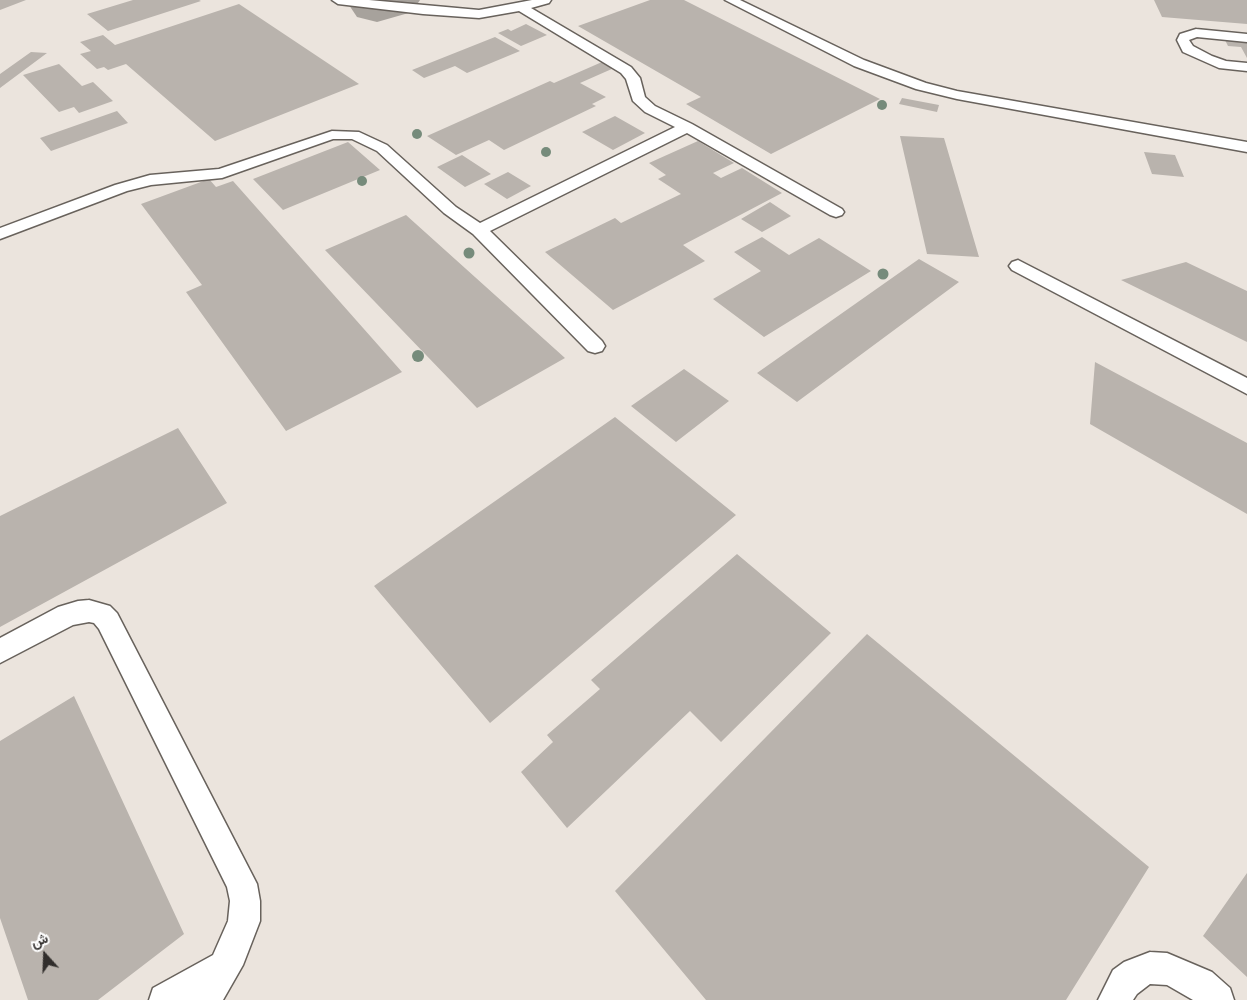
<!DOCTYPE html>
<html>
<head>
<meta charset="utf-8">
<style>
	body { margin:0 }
	#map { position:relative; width:1247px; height:1000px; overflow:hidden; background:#ebe4dd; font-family:"Zilla Slab",Vazirmatn,serif }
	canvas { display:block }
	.north { position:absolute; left:20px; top:930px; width:50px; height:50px; -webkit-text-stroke:4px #fff; paint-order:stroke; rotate:340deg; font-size:14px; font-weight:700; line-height:20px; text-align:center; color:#312e2c }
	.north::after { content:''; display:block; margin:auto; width:18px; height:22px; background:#312e2c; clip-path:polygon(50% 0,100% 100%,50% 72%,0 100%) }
</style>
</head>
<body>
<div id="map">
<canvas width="1247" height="1000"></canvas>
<div class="north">ش</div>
</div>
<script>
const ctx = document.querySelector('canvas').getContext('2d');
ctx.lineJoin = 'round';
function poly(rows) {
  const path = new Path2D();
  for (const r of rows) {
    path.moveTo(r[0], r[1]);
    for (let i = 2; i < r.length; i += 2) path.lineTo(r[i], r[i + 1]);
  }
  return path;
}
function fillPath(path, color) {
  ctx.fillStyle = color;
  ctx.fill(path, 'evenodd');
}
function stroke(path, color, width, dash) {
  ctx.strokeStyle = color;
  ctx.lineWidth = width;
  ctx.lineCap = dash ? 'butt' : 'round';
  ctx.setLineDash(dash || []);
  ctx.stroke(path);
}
fillPath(poly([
	[353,0,420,0,412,12,377,22,357,17,349,5,353,0]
]), '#a7a29c');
fillPath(poly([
	[0,0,26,0,0,10],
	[133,0,199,0,201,1,108,31,87,14],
	[650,0,684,0,880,99,771,154,686,104,701,97,578,26],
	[1154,0,1247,0,1247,24,1162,17],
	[239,4,359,84,215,141,126,64,108,70,104,67,97,69,80,54,91,51,80,42,103,35,115,45],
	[526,24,547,35,521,46,498,33,508,29,511,31],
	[495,37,520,51,467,73,455,66,424,78,412,70],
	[1224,38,1247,40,1247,58,1241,47,1228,46],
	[31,52,47,53,0,88,0,74],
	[602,62,614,68,580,83,606,97,592,104,596,106,504,150,489,140,456,155,427,136,550,81,554,83],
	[59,64,82,86,93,82,113,101,79,113,74,107,59,112,23,75],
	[902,98,939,105,937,112,899,104],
	[117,111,128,123,51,151,40,138],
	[615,116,645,133,613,150,582,132],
	[900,136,944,138,979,257,927,254],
	[698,141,734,163,713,173,721,178,742,168,782,193,683,245,705,261,613,310,545,252,615,218,621,223,681,194,658,179,666,175,649,163],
	[348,142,380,170,283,210,253,179],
	[1144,152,1175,155,1184,177,1152,174],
	[462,155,491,174,465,187,437,167],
	[508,172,531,186,507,199,484,184],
	[209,179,216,187,233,181,402,372,286,431,186,292,202,285,141,204],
	[770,202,791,216,762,232,741,219],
	[406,215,565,358,477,408,325,250],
	[762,237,789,255,819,238,871,271,764,337,713,299,761,271,734,252],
	[919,259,959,282,797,402,757,373],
	[1186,262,1247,291,1247,342,1121,280],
	[1095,362,1247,443,1247,514,1090,424],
	[684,369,729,401,676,442,631,406],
	[615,417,736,515,490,723,374,586],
	[178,428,227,503,0,627,0,516],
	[737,554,831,633,721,742,690,711,567,828,521,772,553,742,547,735,600,689,591,680],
	[867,634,1149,867,1066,1000,706,1000,615,891],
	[74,696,184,934,98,1000,28,1000,0,918,0,741],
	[1247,873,1247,977,1203,936]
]), '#b9b3ad');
const lane = poly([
	[332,0,369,0,479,10,532,0,551,0,549,3,531,8,631,67,640,78,645,97,655,106,692,124,842,209,844,212,842,215,836,217,830,215,687,133,490,231,602,341,605,346,602,351,595,353,588,351,473,234,444,213,377,151,352,139,333,139,222,178,151,185,127,191,0,239,0,228,115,185,150,175,219,169,332,131,359,132,387,145,456,207,480,223,675,127,645,112,633,101,626,79,621,73,519,11,479,18,423,14,338,4,332,0],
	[725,0,740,0,864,60,926,83,957,91,1247,142,1247,152,957,99,916,89,854,66,725,0],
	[1196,29,1247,34,1247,42,1197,37,1189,40,1193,46,1212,56,1226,61,1247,63,1247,71,1219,68,1183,52,1177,40,1180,34,1196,29],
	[1018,260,1247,378,1247,394,1012,270,1009,266,1012,262,1018,260],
	[89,600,110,606,117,613,257,884,260,901,260,921,243,965,223,1000,149,1000,153,988,213,955,228,921,230,901,227,887,99,629,94,623,89,622,73,625,0,663,0,638,58,607,78,601,89,600],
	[1150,952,1167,953,1212,972,1230,988,1234,1000,1193,1000,1167,985,1150,984,1137,994,1133,1000,1098,1000,1113,970,1124,962,1150,952]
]);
stroke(lane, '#68625c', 3);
fillPath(lane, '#fff');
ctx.fillStyle = '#768b7b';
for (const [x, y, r] of [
	[882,105,5],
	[417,134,5],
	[546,152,5],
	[362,181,5],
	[469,253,5.5],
	[883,274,5.5],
	[418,356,6]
]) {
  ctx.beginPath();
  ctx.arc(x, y, r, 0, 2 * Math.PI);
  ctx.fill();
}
</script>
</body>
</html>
